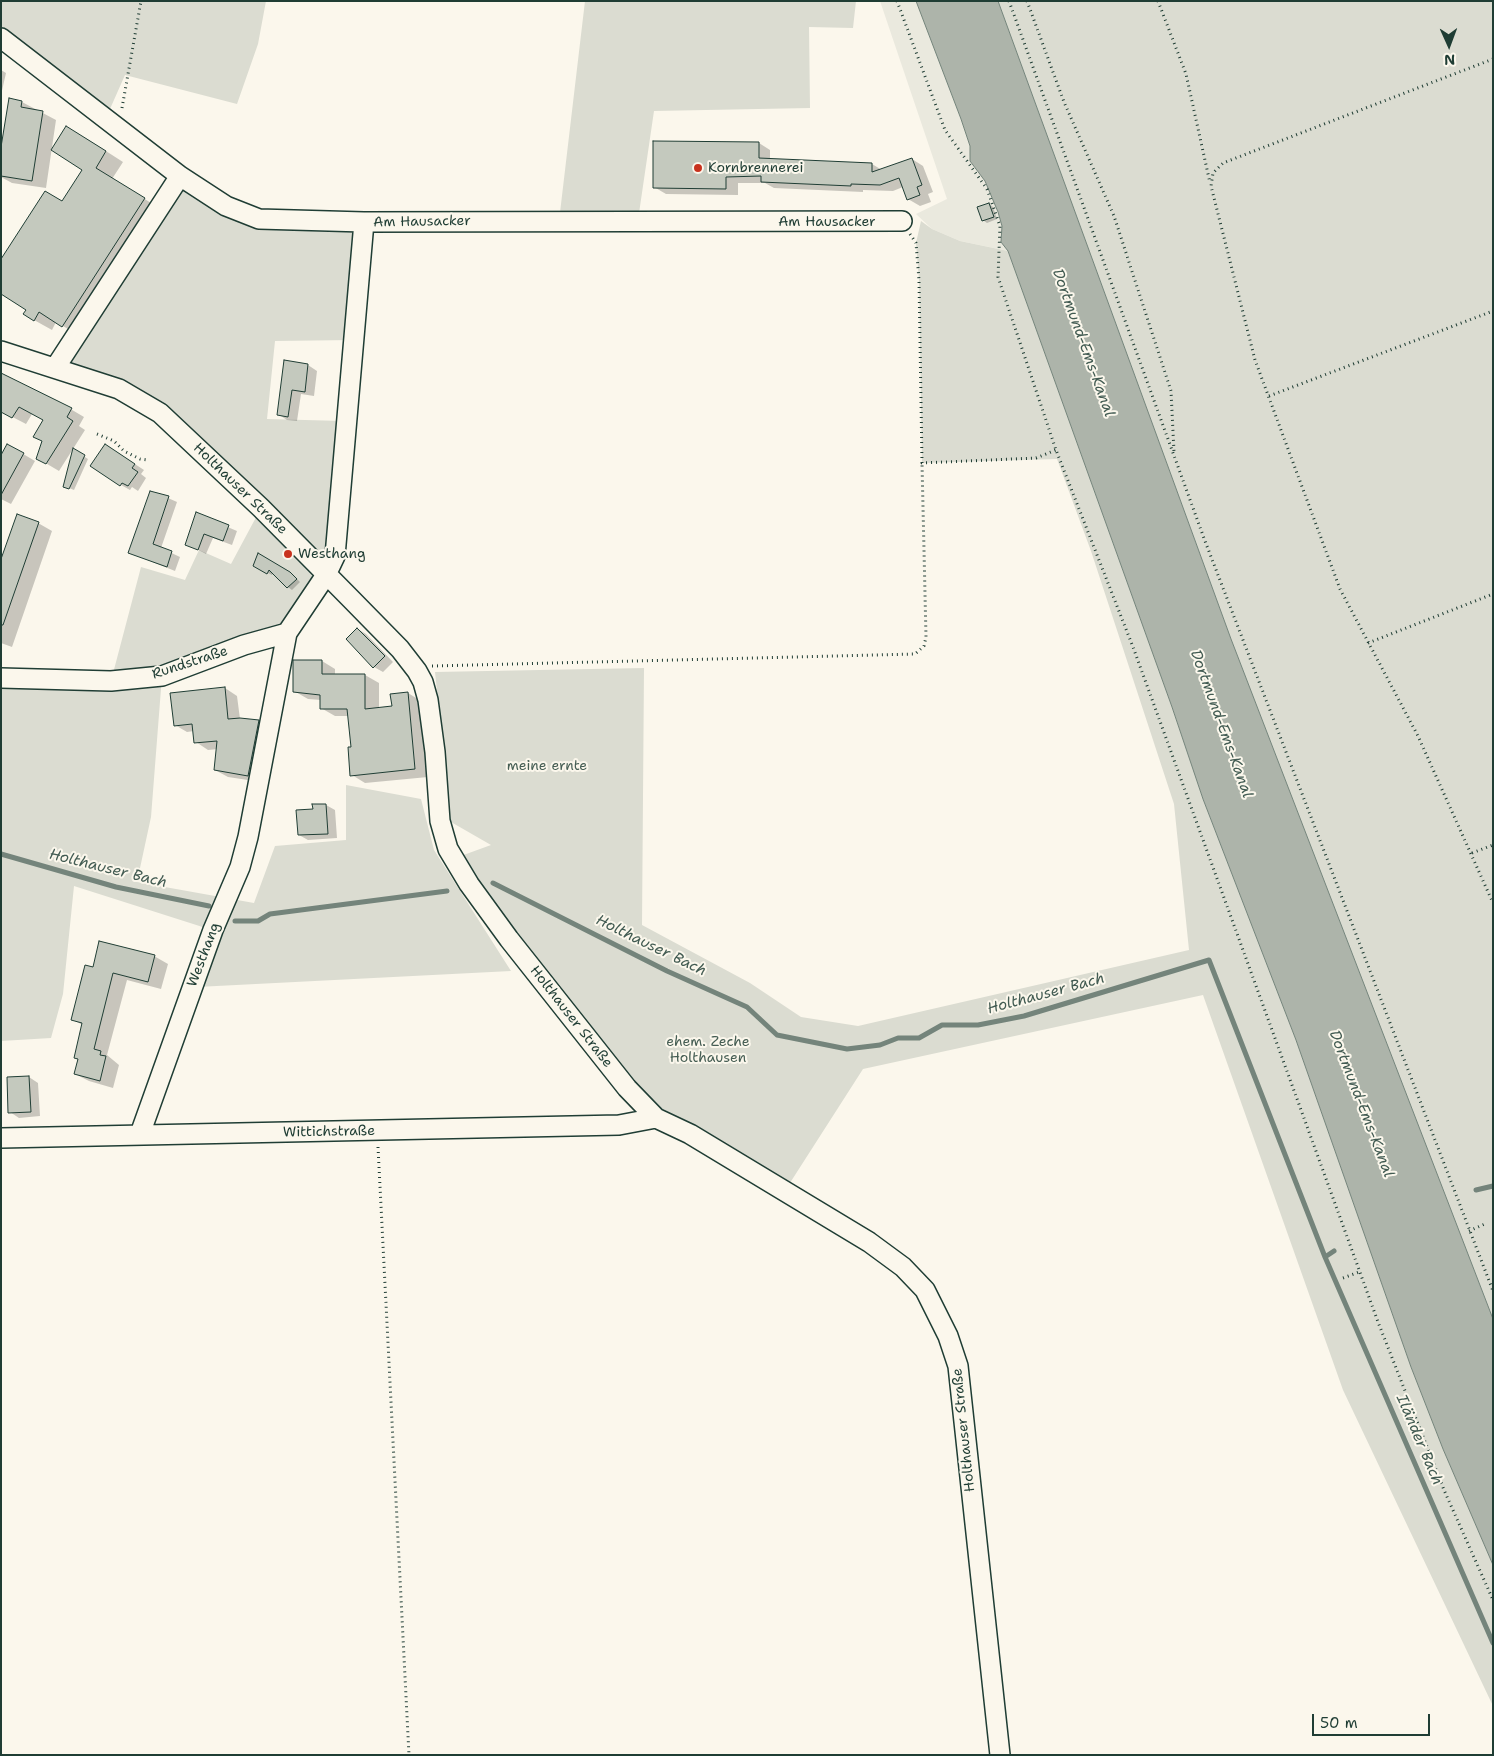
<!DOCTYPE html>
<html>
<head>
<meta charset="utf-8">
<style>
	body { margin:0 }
	#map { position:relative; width:1494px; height:1756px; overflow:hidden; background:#fbf7ec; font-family:"Shantell Sans",sans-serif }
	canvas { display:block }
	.frame { position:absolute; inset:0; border:2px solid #1f3d34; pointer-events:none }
	.north { position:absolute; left:1424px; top:20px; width:50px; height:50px; -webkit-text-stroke:4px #fbf7ec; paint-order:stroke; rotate:178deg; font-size:14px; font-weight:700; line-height:20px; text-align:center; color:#1f3d34 }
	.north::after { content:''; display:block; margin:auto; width:18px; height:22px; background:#1f3d34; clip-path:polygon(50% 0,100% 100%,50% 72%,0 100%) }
	.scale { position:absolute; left:1312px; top:1714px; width:118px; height:22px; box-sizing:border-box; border:2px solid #1f3d34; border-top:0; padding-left:6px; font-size:15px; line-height:18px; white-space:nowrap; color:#1f3d34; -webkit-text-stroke:4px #fbf7ec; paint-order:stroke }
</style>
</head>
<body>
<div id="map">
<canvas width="1494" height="1756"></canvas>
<div class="frame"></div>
<div class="north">N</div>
<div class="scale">50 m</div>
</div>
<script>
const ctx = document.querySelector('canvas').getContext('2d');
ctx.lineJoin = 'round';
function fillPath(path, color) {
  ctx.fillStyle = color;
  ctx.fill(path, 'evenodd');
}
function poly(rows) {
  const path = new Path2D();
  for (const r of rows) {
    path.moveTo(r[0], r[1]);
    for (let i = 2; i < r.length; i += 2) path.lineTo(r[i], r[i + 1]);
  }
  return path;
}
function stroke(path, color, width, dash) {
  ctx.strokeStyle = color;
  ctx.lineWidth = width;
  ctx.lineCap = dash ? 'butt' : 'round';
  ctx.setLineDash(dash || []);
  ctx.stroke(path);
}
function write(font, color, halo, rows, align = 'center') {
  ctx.font = font + ' "Shantell Sans",sans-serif';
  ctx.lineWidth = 4;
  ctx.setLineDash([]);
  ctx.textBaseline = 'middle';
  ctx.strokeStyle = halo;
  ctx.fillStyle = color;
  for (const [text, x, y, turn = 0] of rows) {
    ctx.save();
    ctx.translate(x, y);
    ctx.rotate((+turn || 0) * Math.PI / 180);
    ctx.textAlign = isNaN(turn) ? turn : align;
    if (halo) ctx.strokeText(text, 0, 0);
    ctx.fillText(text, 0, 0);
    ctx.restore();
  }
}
fillPath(poly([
	[880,1,916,1,961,119,970,146,970,161,985,181,994,201,1002,226,1002,242,1008,251,960,241,932,229,916,214,947,199]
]), '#eae9de');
fillPath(poly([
	[1,1,266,1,258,44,237,104,125,75,106,118,1,38],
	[585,1,856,1,853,28,809,27,810,108,654,111,638,220,559,221],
	[998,1,1493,1,1493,1320,1231,639],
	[180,176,226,206,364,222,353,340,275,341,267,419,343,421,335,556,287,633,162,676,151,817,137,882,254,903,275,846,346,840,346,785,421,799,434,850,511,971,197,987,212,930,74,886,63,994,51,1038,1,1041,1,678,111,681,141,567,185,580,199,550,231,564,261,508,160,413,55,368],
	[921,221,932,229,960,241,1008,251,1172,707,1203,799,1296,1040,1411,1367,1443,1449,1493,1565,1493,1706,1343,1390,1203,995,863,1069,788,1186,658,1113,579,1020,458,857,491,845,451,822,435,672,644,668,642,925,750,983,801,1017,858,1026,1189,950,1174,804,1091,551,1057,459,922,463,919,280,916,243]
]), '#dbdcd1');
const water = poly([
	[916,1,998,1,1231,639,1493,1319,1493,1565,1443,1449,1411,1367,1296,1040,1203,799,1172,707,1017,276,1008,251,1001,242,1002,226,998,212,985,181,970,161,970,146,961,119,916,1]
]);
fillPath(water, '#adb4aa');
stroke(water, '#74847b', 1);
fillPath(poly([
	[1,70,6,73,1,95],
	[22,102,56,120,46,188,12,183,1,177,1,156],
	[84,137,123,162,112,179,161,209,80,336,56,322,52,330,34,320,28,309,63,202,84,170],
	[759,143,770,150,770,160,872,164,882,170,912,159,923,166,933,192,928,194,931,202,920,206,908,199,903,187,893,191,863,190,863,192,774,188,765,183,738,183,738,195,666,194,654,187],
	[989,204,993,207,997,219,987,223,983,220],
	[285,362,308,365,317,371,314,396,301,394,297,421,287,420,278,414],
	[1,374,57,401,84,417,79,426,85,430,59,471,37,458,43,441,44,420,32,414,26,424,1,411],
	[8,445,35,461,11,504,1,499,1,457],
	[106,445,144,470,141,474,146,478,138,491,132,487,130,490,121,485],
	[74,450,88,459,74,490,69,488],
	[168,498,177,502,161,548,180,557,175,571,130,553],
	[197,514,237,531,232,545,213,538,206,554,187,544],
	[38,523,52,531,12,647,1,643,1,563],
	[258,554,294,576,300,582,292,590,288,587,273,573,272,575,255,566],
	[358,629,366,634,393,662,383,672,374,667],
	[295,661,322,661,335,669,335,676,365,675,379,683,379,709,393,707,408,693,421,701,428,777,365,783,352,775,352,748,349,716,335,716,321,708,321,700,308,699,294,691],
	[225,688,237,696,240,719,258,722,271,729,261,782,228,777,215,770,218,749,208,750,196,742,194,731,187,732,175,725],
	[326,805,335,810,337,838,308,840,299,835,314,810],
	[154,956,168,964,161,989,127,980,107,1055,119,1065,113,1088,89,1081,75,1074,83,1025,73,1020,93,969],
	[29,1077,38,1083,40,1116,19,1118,10,1112,9,1079]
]), '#0003');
stroke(poly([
	[1,854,116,887,209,906],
	[493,883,667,971,747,1007,777,1035,847,1049,880,1045,898,1038,919,1038,942,1025,978,1025,1024,1016,1209,960,1325,1257],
	[235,921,258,921,270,914,447,891],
	[1476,1190,1493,1186],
	[1334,1251,1325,1257,1493,1643]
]), '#74847b', 5);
const building = poly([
	[9,98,22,101,21,107,43,111,32,181,1,176,1,147,9,98],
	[66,126,106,151,96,168,145,198,62,327,39,312,34,321,23,314,26,310,1,294,1,259,45,191,62,201,82,170,51,150,66,126],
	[653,141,759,142,759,158,872,163,872,172,912,158,922,185,917,187,920,195,907,200,899,178,880,185,851,184,851,186,761,182,761,176,726,177,726,189,653,188,653,141],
	[989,203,994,217,982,221,977,207,989,203],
	[284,360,308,364,305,392,292,390,288,417,277,415,284,360],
	[1,373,72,408,67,417,73,421,46,464,36,459,42,441,33,437,43,420,19,407,12,418,1,412,1,373],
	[7,444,24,453,1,495,1,455,7,444],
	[105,444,135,464,132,468,138,472,128,486,122,483,120,486,90,466,105,444],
	[73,448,85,455,69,489,63,487,73,448],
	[150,491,169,496,153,544,172,551,167,567,128,553,150,491],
	[196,512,229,525,223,541,204,534,198,550,185,545,196,512],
	[17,514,39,522,3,625,1,625,1,559,17,514],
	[258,553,290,572,297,579,287,588,269,570,267,574,253,566,258,553],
	[357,628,385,656,373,668,346,639,357,628],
	[293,660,322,660,322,674,365,674,365,709,392,706,390,694,408,692,415,769,350,776,348,747,351,747,347,709,320,709,320,695,293,692,293,660],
	[225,687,228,719,240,718,259,720,248,776,214,770,217,741,194,743,192,724,174,726,170,693,225,687],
	[312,804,326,804,328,834,298,835,296,810,313,809,312,804],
	[99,941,155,955,148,982,113,973,94,1049,101,1051,100,1055,106,1056,100,1081,74,1074,78,1059,74,1058,82,1023,71,1020,85,965,93,967,99,941],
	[29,1076,31,1112,8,1113,7,1077,29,1076]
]);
fillPath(building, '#c4c9be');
stroke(building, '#1f3d34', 1);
const minor = poly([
	[1,38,180,176,226,206,259,219,364,222,902,221],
	[1,351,119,389,160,413,261,508,351,599,400,649,417,671,423,682,428,700,435,752,440,821,448,849,469,884,509,939,627,1088,656,1118,690,1134,869,1242,903,1267,925,1290,948,1336,958,1366,1000,1755],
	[55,368,180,176],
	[1,678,111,681,162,676,244,645,287,633],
	[140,1134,213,930,240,867,248,837,287,633,326,575,335,556,364,222],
	[1,1138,619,1125,656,1118]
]);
stroke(minor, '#1f3d34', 22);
stroke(poly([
	[897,1,945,130,987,189,1000,226,998,277,1056,450,1133,647,1378,1322,1444,1490,1493,1600],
	[1009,1,1205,541,1493,1291],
	[1027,1,1064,102,1114,216,1171,391,1174,452],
	[1158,1,1186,74,1210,183],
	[1493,59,1223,163,1213,173,1211,186,1255,360,1340,589,1418,736,1493,903],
	[122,108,141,1],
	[910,234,916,243,919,280,922,463,1036,458,1056,450],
	[1269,396,1493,311],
	[97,434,114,441,124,451,140,459,148,460],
	[1368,643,1493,594],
	[432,666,915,654,924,646,926,637,922,463],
	[1472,853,1493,845],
	[378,1147,409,1755],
	[1469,1231,1487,1223],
	[1343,1278,1359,1272]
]), '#1f3d34', 3, [1, 4]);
stroke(minor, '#fbf7ec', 19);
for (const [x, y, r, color] of [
	[698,168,5,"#c8321e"],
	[288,554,5,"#c8321e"]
]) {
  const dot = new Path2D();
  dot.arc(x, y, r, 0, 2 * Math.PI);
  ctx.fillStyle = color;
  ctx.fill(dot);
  stroke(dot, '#fbf7ec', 2);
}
write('14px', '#1f3d34', '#fbf7ec', [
	["Kornbrennerei",708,168],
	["Westhang",298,554]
], 'left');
write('14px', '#1f3d34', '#fbf7ec', [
	["Am Hausacker",422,222,-1],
	["Am Hausacker",827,222],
	["Holthauser Straße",240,489,44],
	["Rundstraße",190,663,-18],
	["Westhang",204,955,-69],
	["Holthauser Straße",571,1017,52],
	["Wittichstraße",329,1132,-1],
	["Holthauser Straße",964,1430,-96]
]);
write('14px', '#455d53', '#fbf7ec', [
	["meine ernte",547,766],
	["ehem. Zeche",708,1042],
	["Holthausen",708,1058]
]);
write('italic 15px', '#425b52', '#fbf7ec', [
	["Dortmund-Ems-Kanal",1083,343,70],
	["Dortmund-Ems-Kanal",1221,724,70],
	["Holthauser Bach",108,869,14],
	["Holthauser Bach",651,946,26],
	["Holthauser Bach",1046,994,-15],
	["Dortmund-Ems-Kanal",1361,1104,69],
	["Iländer Bach",1419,1440,67]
]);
</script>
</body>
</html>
